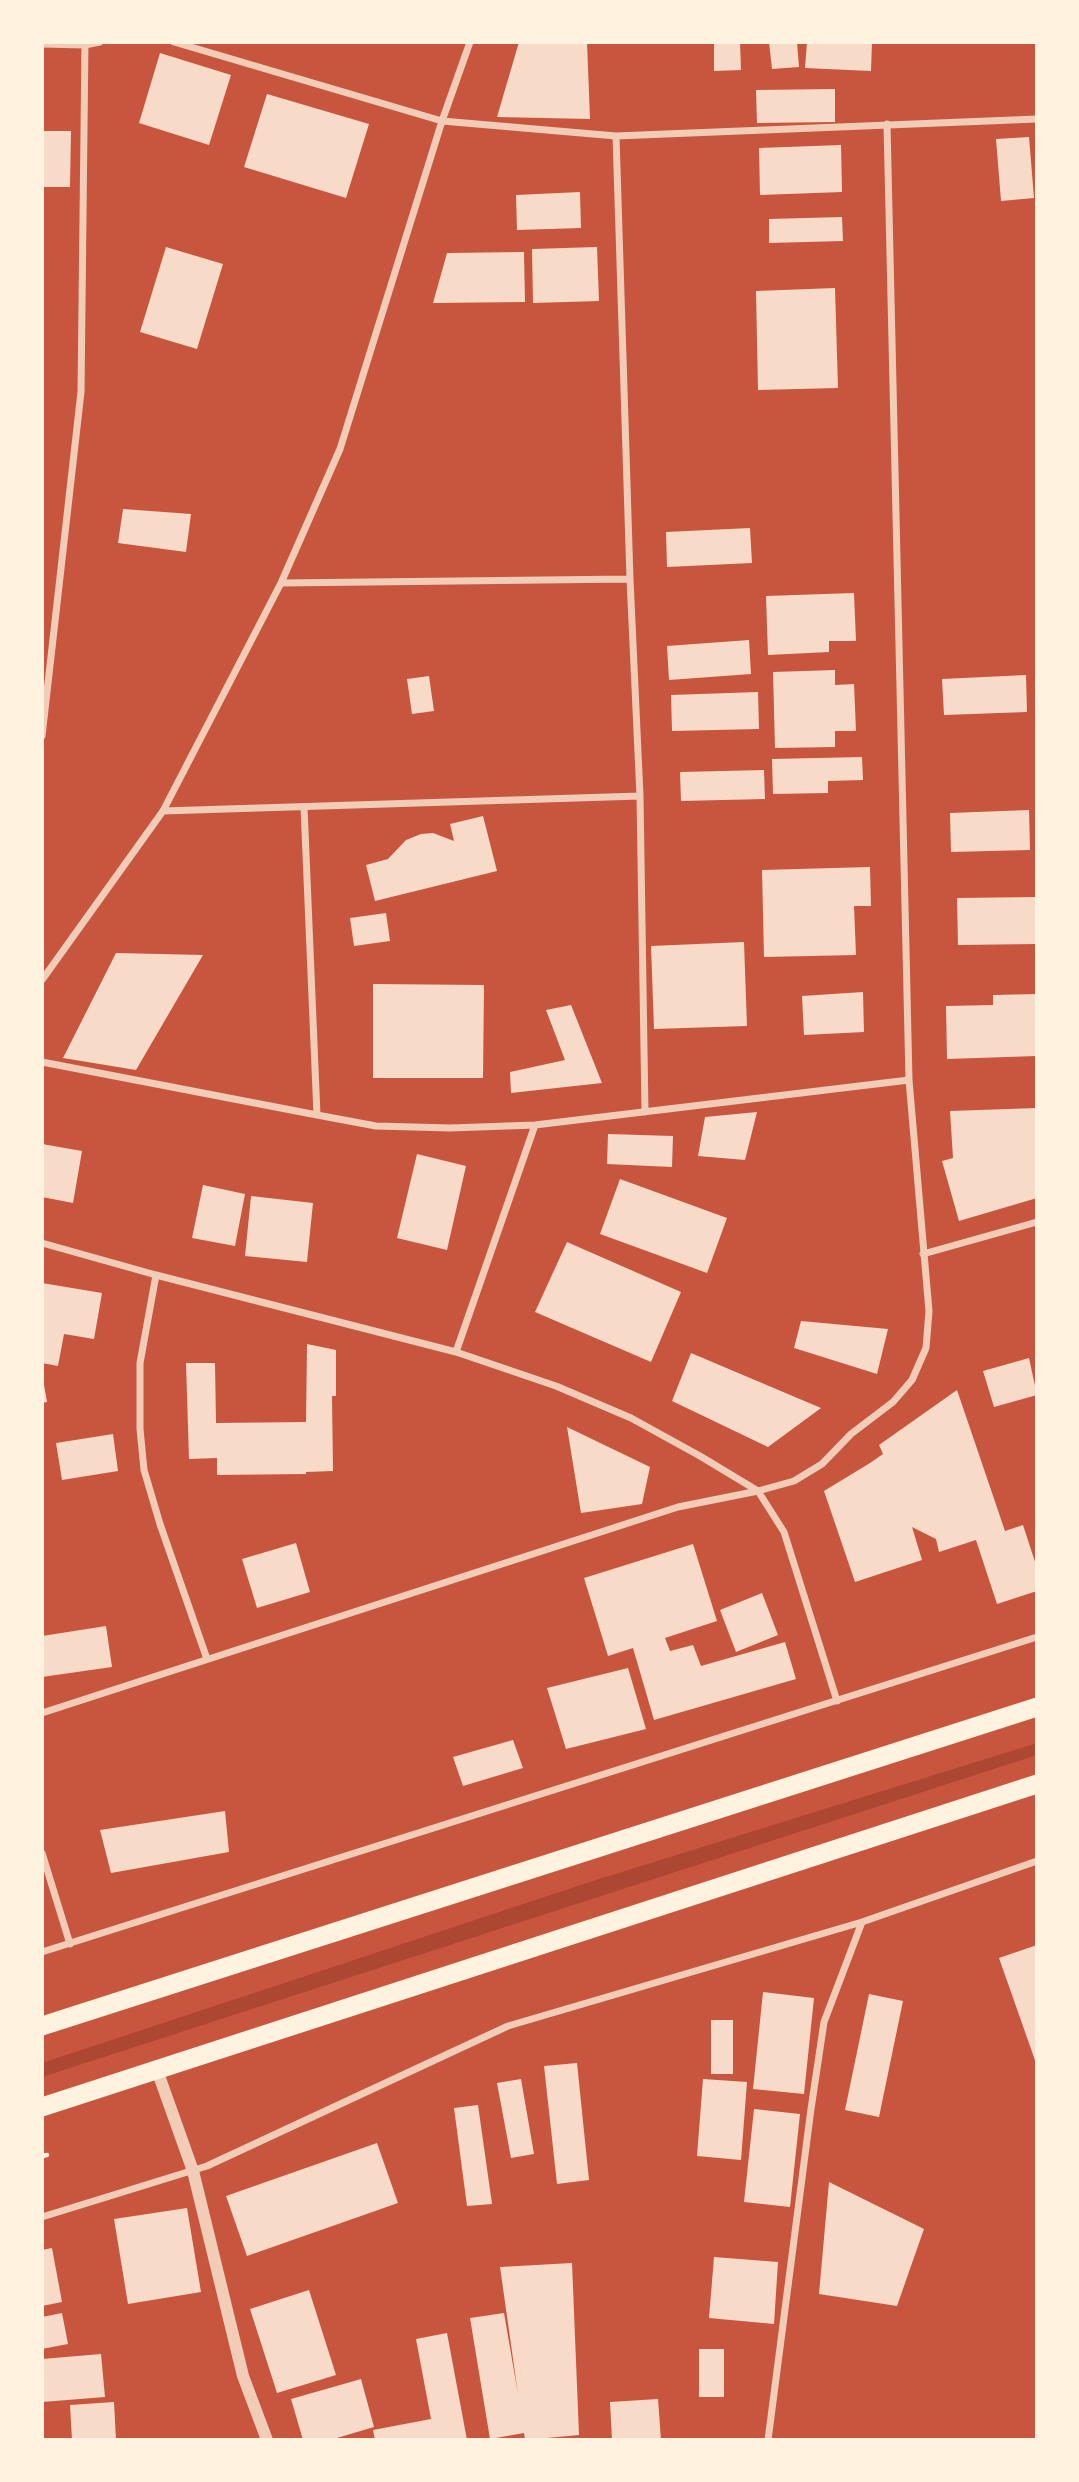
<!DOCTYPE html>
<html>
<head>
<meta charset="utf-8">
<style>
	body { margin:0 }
	#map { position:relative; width:1079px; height:2482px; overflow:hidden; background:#c8553d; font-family:Poppins,sans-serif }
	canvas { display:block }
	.frame { position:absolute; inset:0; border:44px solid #fff3e0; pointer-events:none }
</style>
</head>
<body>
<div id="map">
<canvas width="1079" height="2482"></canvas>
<div class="frame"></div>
</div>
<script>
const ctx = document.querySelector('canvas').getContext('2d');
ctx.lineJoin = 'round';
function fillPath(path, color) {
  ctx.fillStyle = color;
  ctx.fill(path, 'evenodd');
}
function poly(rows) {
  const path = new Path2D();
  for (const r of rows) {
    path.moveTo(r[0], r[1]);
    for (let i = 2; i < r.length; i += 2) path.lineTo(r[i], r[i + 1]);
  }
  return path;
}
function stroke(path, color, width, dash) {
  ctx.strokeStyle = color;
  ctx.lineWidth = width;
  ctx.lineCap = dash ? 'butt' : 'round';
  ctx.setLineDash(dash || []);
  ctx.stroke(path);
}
fillPath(poly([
	[1037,1743,1037,1755,42,2077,42,2063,596,1880]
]), '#ae4732');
fillPath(poly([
	[519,42,587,42,590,119,497,117],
	[714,42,740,42,741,70,714,71],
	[769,42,797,42,799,67,772,69],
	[807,42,872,42,871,71,805,68],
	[160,53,231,75,209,145,139,123],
	[835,89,835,122,757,123,756,90],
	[267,94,369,124,346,198,244,167],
	[42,131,71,131,70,187,42,187],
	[1029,137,1034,198,1001,201,996,139],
	[841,145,842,192,760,195,759,148],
	[580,192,581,228,517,230,516,195],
	[842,217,843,241,769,243,769,219],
	[166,247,223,264,197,349,140,332],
	[597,247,599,301,533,303,532,249],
	[524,252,525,302,433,303,447,253],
	[835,288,838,388,758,390,756,291],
	[123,509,191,514,186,552,118,543],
	[750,528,752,563,667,567,666,532],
	[854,593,856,641,829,641,829,652,768,655,766,596],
	[749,640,751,674,669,680,667,646],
	[835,670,835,685,854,684,856,731,835,731,835,747,775,748,773,672],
	[1026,675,1027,712,944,715,942,679],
	[429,676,434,711,412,714,407,679],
	[758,692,759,729,672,731,671,695],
	[862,757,863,780,828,781,828,793,773,794,772,759],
	[764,770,765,799,681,801,680,772],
	[1029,810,1030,850,951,852,950,813],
	[483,816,497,871,375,901,366,865,388,859,406,840,421,834,433,833,454,841,450,824],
	[870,867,871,906,854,906,856,955,764,957,762,870],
	[1037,897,1037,944,958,945,957,898],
	[386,913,390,941,354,946,350,918],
	[744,942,747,1026,654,1029,651,946],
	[116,953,203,955,136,1070,63,1058],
	[373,984,484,985,483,1078,373,1078],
	[863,992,864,1032,804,1035,802,996],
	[1037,994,1037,1056,947,1059,946,1006,993,1005,993,995],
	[571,1005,602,1083,511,1093,510,1072,565,1060,546,1010],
	[1037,1108,1037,1198,959,1221,942,1161,953,1158,950,1111],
	[757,1112,745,1160,698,1156,705,1117],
	[608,1134,673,1136,672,1167,607,1164],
	[42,1144,82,1151,73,1203,42,1197],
	[417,1154,466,1166,447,1250,397,1238],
	[620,1179,727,1218,707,1273,600,1234],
	[203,1185,245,1194,235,1246,192,1238],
	[251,1196,313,1203,307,1262,245,1256],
	[567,1242,681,1292,651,1362,535,1312],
	[42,1283,102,1293,94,1339,64,1334,58,1366,42,1363],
	[801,1321,888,1329,877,1374,794,1348],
	[307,1344,336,1350,336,1396,332,1396,333,1471,306,1472,306,1474,217,1475,217,1458,189,1459,186,1363,215,1363,216,1423,306,1422],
	[691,1353,821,1408,768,1447,672,1401],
	[1029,1358,1037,1395,994,1407,983,1371],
	[42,1373,47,1402,42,1403],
	[957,1390,1005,1531,1023,1525,1037,1568,1037,1591,997,1604,976,1540,939,1552,936,1539,912,1527,922,1560,855,1582,824,1491,870,1463,883,1454,879,1445],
	[567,1427,650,1467,642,1504,581,1513],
	[113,1434,118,1471,62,1480,56,1443],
	[296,1543,310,1592,257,1608,242,1559],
	[693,1544,717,1621,665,1638,670,1651,693,1645,701,1666,785,1642,796,1679,654,1720,633,1648,608,1656,584,1578],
	[762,1593,778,1635,736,1652,720,1610],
	[106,1626,112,1667,42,1677,42,1636],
	[628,1668,646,1729,566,1749,547,1688],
	[513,1740,523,1768,463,1786,453,1757],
	[225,1811,229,1852,111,1873,100,1830],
	[1037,1945,1037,2066,999,1958],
	[763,1992,814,1998,804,2094,753,2089],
	[869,1994,903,2001,879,2117,845,2110],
	[711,2020,733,2020,733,2074,711,2074],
	[577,2063,589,2180,557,2184,544,2066],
	[521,2079,534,2154,511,2158,497,2083],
	[703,2079,747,2082,741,2160,697,2156],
	[478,2105,492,2204,467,2206,454,2108],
	[754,2109,800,2114,790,2207,744,2202],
	[377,2143,398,2203,247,2256,226,2196],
	[829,2182,924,2229,897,2306,819,2294],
	[187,2208,201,2292,128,2304,114,2219],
	[52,2248,62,2302,42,2306,42,2250],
	[714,2257,778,2262,774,2324,709,2318],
	[572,2263,579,2435,525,2440,524,2433,490,2439,470,2318,504,2313,518,2394,500,2267],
	[309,2290,336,2375,277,2393,250,2309],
	[62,2313,68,2344,42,2349,42,2317],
	[447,2333,467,2440,375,2440,373,2430,431,2419,416,2339],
	[699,2349,724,2349,724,2397,699,2397],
	[101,2354,105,2397,42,2402,42,2359],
	[361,2379,374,2427,330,2440,303,2440,291,2399],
	[658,2399,661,2440,612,2440,610,2402],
	[114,2402,116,2440,72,2440,70,2405]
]), '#f7dbc8');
stroke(poly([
	[42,2156,47,2155]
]), '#fff3e0', 4.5);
stroke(poly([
	[174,42,442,121,616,136,1037,119],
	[42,44,85,45,100,42],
	[616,136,630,579,640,796,645,1112],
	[281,583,630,579],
	[42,736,81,392,85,42],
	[304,807,317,1115,376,1126,450,1128,535,1125,909,1080],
	[163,811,640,796],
	[42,980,163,811,281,583,340,449,442,121,470,42],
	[42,1062,317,1115],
	[42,1243,156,1275,456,1352,556,1386,631,1418,700,1456,758,1491,784,1532,837,1701],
	[923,1254,1037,1222],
	[156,1275,140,1363,140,1429,144,1470,160,1524,207,1659],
	[456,1352,535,1125],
	[42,1713,678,1507,758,1491,794,1481,822,1464,851,1434,893,1402,912,1380,926,1348,929,1311,909,1080,887,124],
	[42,1853,70,1944],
	[42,1952,1037,1637],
	[42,2217,207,2166,508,2026,862,1922,1037,1861],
	[768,2440,811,2109,824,2022,862,1922]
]), '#f1ccb7', 7);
stroke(poly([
	[157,2070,193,2171,243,2376,267,2440]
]), '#f1ccb7', 12);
stroke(poly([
	[42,2026,1037,1707],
	[42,2107,1037,1784]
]), '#fff3e0', 19);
</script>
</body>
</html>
